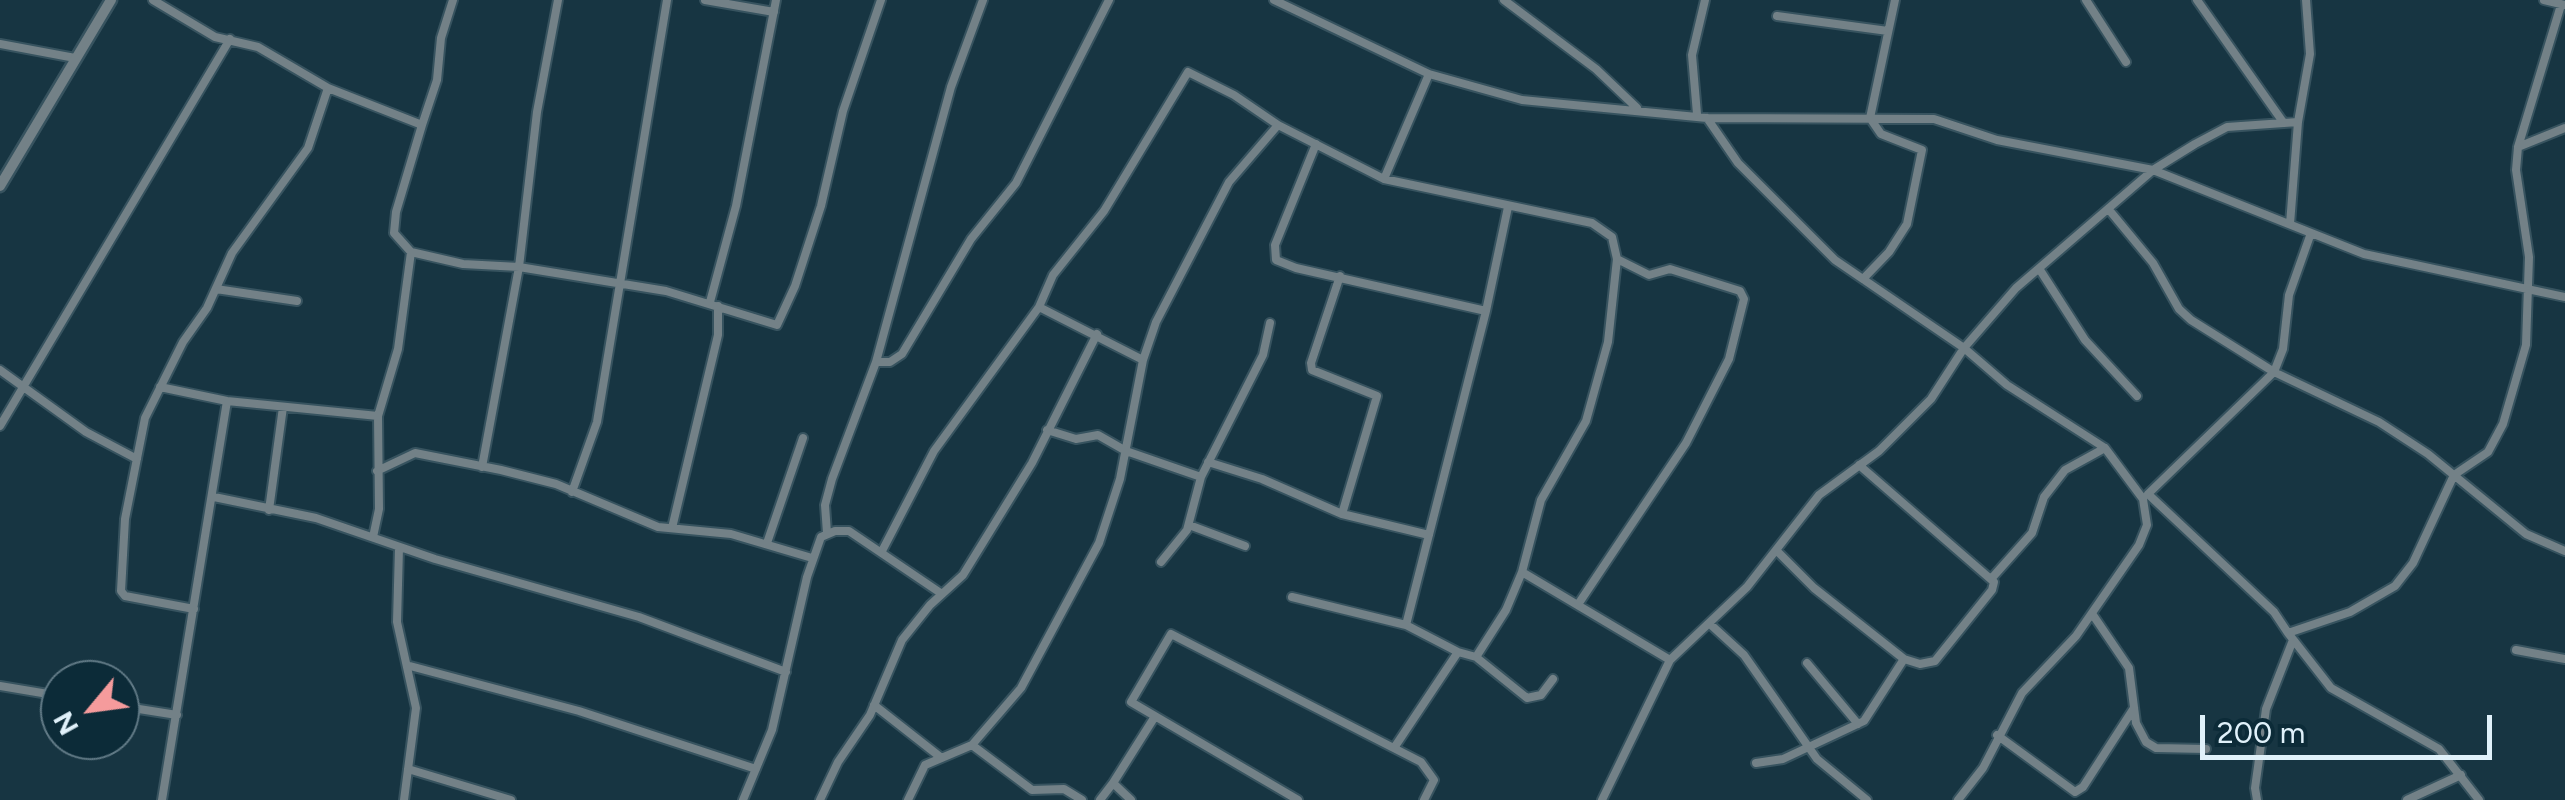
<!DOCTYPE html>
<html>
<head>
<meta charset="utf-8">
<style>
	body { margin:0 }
	#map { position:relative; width:2565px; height:800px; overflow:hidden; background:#173542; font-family:Figtree,sans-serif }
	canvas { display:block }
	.north { position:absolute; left:40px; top:660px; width:100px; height:100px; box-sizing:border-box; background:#0c2b38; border:2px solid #617a86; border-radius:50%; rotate:241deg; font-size:28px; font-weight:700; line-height:40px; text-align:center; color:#e0f1fa }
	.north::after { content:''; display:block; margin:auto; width:35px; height:45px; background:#f59b9c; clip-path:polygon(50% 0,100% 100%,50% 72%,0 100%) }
	.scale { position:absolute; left:2200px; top:715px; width:292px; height:45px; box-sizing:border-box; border:5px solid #e0f1fa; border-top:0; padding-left:12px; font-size:30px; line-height:35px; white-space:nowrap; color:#e0f1fa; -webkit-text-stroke:8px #0c2b38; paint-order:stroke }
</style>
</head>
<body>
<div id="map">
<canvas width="2565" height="800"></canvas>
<div class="north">N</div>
<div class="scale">200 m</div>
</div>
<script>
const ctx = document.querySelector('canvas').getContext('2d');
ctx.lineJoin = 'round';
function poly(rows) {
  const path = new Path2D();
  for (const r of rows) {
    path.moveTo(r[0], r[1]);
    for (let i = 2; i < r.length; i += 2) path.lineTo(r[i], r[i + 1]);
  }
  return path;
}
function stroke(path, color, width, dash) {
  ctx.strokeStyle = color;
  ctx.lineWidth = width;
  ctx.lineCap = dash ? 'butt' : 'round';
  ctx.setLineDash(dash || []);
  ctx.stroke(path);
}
const minor = poly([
	[153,0,215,37,258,47,328,88,422,125,396,212,394,233,411,252,463,264,519,267,666,291,777,325,795,286,821,206,843,111,881,0],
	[705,0,774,12],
	[1274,0,1429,74,1522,100,1707,118,1934,119,1997,140,2153,170,2364,254,2565,297],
	[1504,0,1596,69,1637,108],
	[2086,0,2126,62],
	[2197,0,2283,122],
	[2544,0,2565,5],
	[1777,16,1888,31],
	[0,44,75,58],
	[1697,114,1692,55,1705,0],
	[1707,118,1738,163,1835,260,1964,348,2007,385,2105,448,2143,499,2147,525,2139,545,2076,636,2022,693,1983,768,1958,800],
	[422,125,437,80,441,38,453,0],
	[1316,144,1275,245,1276,260,1296,268,1486,311,1406,625],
	[2518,147,2565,128],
	[1384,179,1429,74],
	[2110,211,2153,263,2179,309,2191,320,2274,372,2379,422,2428,454,2526,534,2565,551],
	[2290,224,2298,122,2310,54,2306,0],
	[2040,270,2085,340,2137,396],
	[1340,276,1311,363,1312,370,1377,396,1342,514],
	[1863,279,1889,252,1907,224,1922,150,1881,134,1870,118,1895,0],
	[216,289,297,301],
	[710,302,736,206,776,0],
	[1039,307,1143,360],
	[1486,311,1508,207],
	[876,362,890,362,902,354,971,239,1016,183,1109,0],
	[0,370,86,432,137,459],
	[160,387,227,401,378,416],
	[0,426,230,39],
	[1047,430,1076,439,1098,435,1126,451,1201,477,1263,355,1270,323],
	[1208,462,1262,479,1342,514,1429,535],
	[482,467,519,267,537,112,558,0],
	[377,471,415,453,501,470,556,484,658,527,731,534,812,558],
	[572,492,597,422,667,0],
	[2148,494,2274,612,2288,633,2350,612,2395,586,2413,563,2454,475,2488,452,2503,424,2526,345,2529,257,2516,170,2518,147,2561,5],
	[2148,494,2274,372,2283,349,2289,295,2311,233],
	[214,497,316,518,435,559,639,617,786,672],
	[269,510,283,407],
	[1189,525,1245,546],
	[672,528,718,335,718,306],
	[827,533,825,505,832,479,876,362,951,87,983,0],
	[373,537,379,509,378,416,398,349,411,252],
	[767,543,803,438],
	[399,548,397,622,416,708,404,800],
	[882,551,934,451,1039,307,1053,275,1104,211,1188,72,1234,95,1278,125,1384,179,1592,223,1612,237,1617,259,1608,342,1586,421,1541,500,1522,572,1506,610,1476,657,1458,652,1394,748],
	[1777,551,1814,588,1904,659,1920,664,1935,661,1992,590,1994,582,1859,465],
	[1161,562,1187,530,1201,477],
	[1522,572,1670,660],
	[1991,579,2032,533,2044,497,2065,470,2105,448],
	[1292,597,1406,625,1458,652],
	[1579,603,1686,443,1729,359,1744,299,1740,291,1670,269,1649,275,1617,259],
	[194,609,125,596,121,591,125,519,145,418,183,342,207,308,232,253,308,148,328,88],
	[2093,615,2129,668,2136,723,2146,742,2156,748,2206,749],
	[1710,624,1744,655,1817,759,1867,800],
	[2288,633,2331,688,2439,749,2479,800],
	[2516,650,2565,659],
	[1476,657,1527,698,1541,695,1553,679],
	[1807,663,1858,724],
	[410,666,579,711,756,769],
	[0,686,60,696],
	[874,705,939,756],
	[120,706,177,715],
	[1997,735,2075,792,2083,787,2134,708],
	[972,745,1032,790,1064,789,1082,800],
	[1756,763,1783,759,1864,721,1904,659],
	[408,769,511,800],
	[1113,783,1154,718],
	[162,800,227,401],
	[743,800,772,730,807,577,821,537,835,531,849,531,942,594],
	[820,800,838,762,870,715,902,640,930,605,963,575,1032,463,1097,334],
	[908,800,925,765,972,745,1021,688,1099,543,1120,479,1143,360,1156,322,1229,182,1278,125],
	[1100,800,1113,783,1131,800],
	[1298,800,1131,702,1171,634,1421,762,1434,780,1424,800],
	[1602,800,1670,660,1747,587,1819,495,1879,451,1931,399,1964,348,2016,288,2153,170,2195,144,2227,127,2298,122],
	[2257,800,2255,788,2266,709,2293,640],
	[2407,800,2461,775]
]);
const tertiary = poly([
	[0,186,111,0]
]);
stroke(minor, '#37535f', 12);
stroke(tertiary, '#37535f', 15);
stroke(minor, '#738187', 8);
stroke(tertiary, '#738187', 10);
</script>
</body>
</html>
